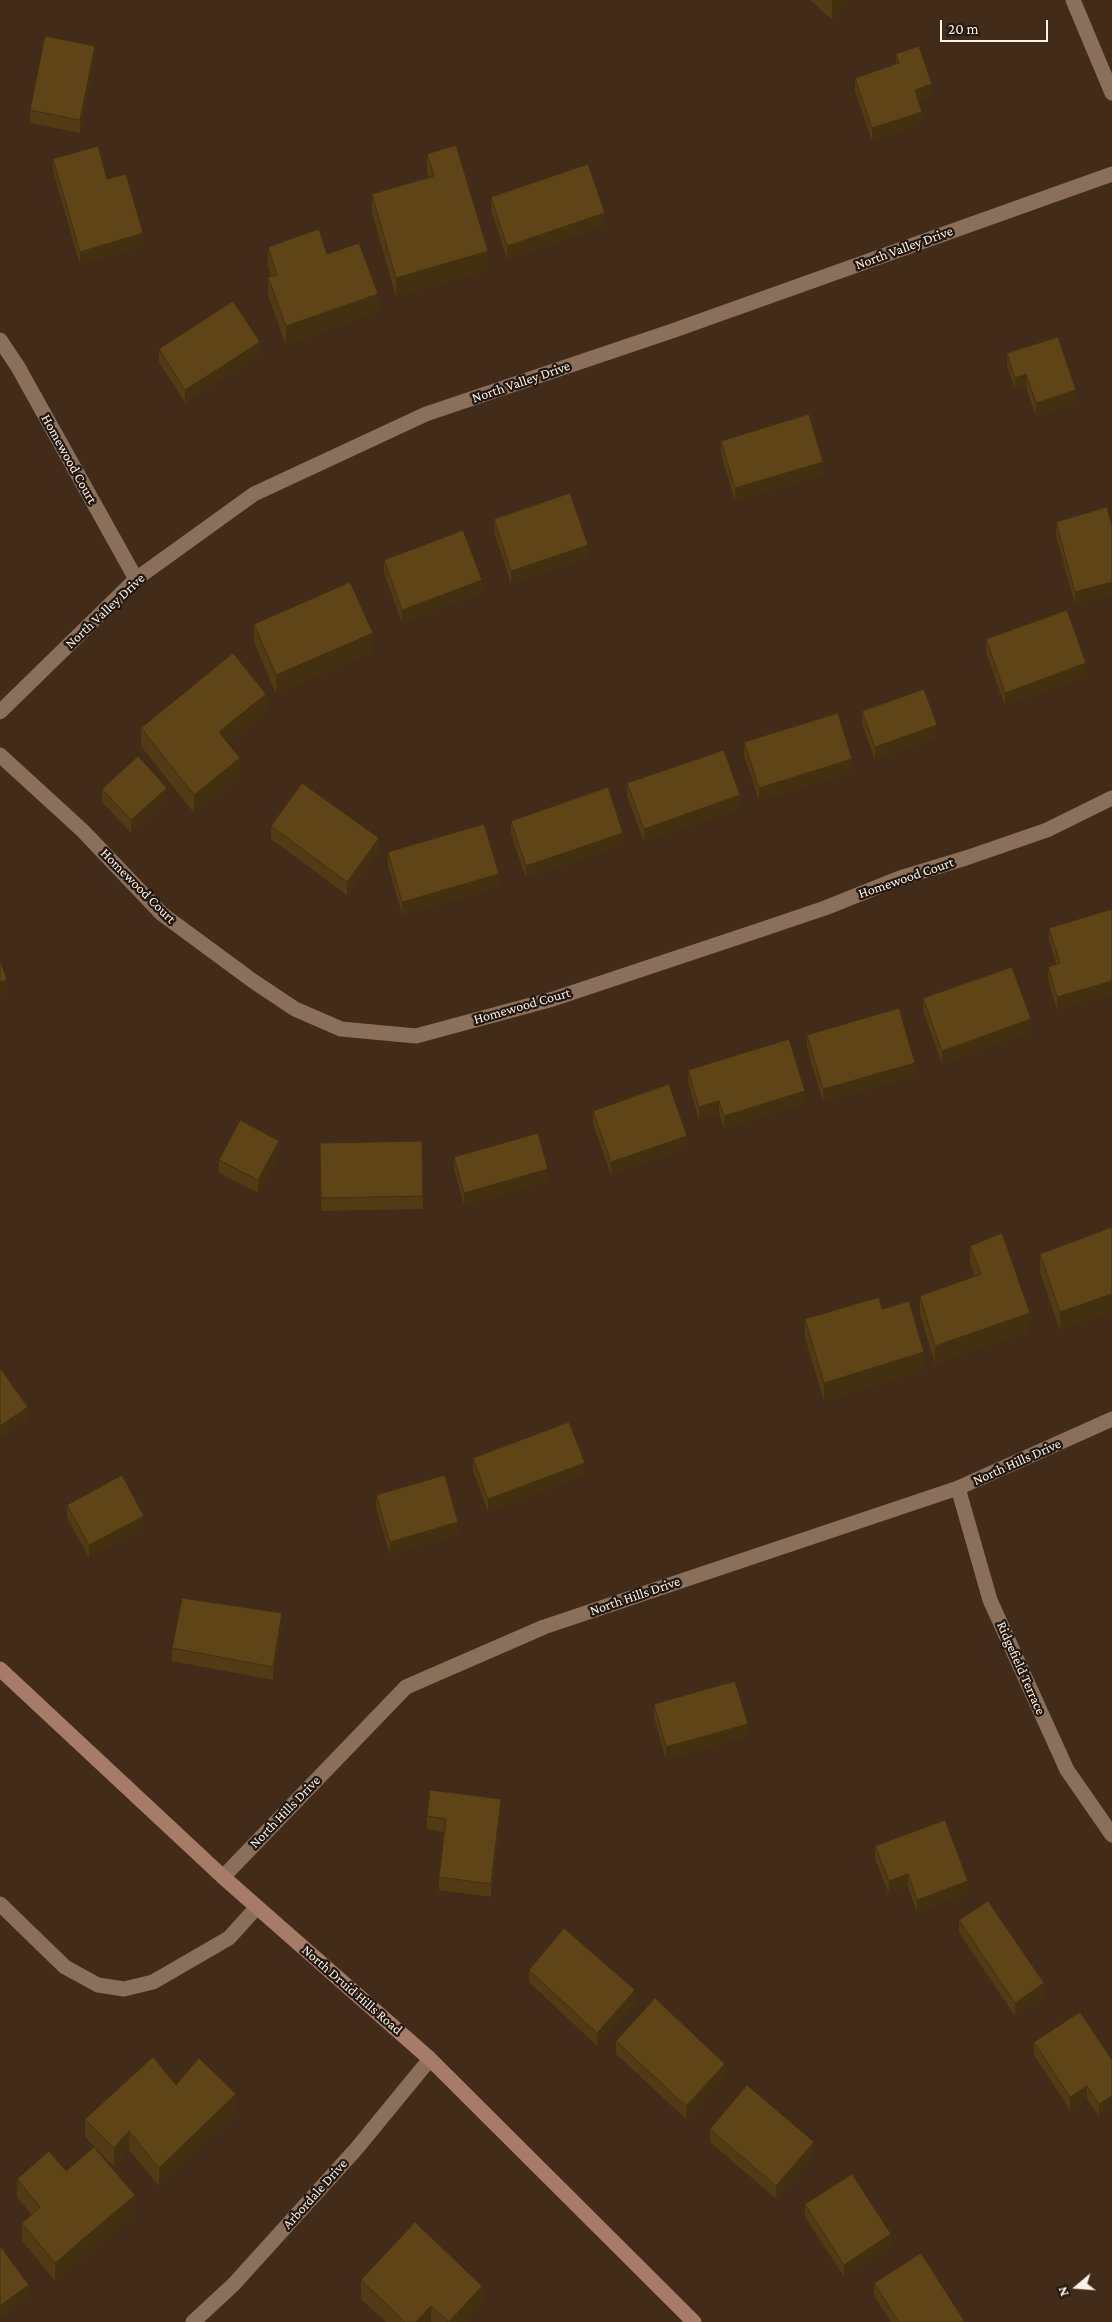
<!DOCTYPE html>
<html>
<head>
<meta charset="utf-8">
<style>
	body { margin:0 }
	#map { position:relative; width:1112px; height:2322px; overflow:hidden; background:#422b18; font-family:"Crimson Pro",serif }
	canvas { display:block }
	.north { position:absolute; left:1052px; top:2262px; width:50px; height:50px; -webkit-text-stroke:4px #21170e; paint-order:stroke; rotate:252deg; font-size:14px; font-weight:700; line-height:20px; text-align:center; color:#fdf1e8 }
	.north::after { content:''; display:block; margin:auto; width:18px; height:22px; background:#fdf1e8; clip-path:polygon(50% 0,100% 100%,50% 72%,0 100%) }
	.scale { position:absolute; left:940px; top:20px; width:108px; height:22px; box-sizing:border-box; border:2px solid #fdf1e8; border-top:0; padding-left:6px; font-size:15px; line-height:18px; white-space:nowrap; color:#fdf1e8; -webkit-text-stroke:4px #21170e; paint-order:stroke }
</style>
</head>
<body>
<div id="map">
<canvas width="1112" height="2322"></canvas>
<div class="north">N</div>
<div class="scale">20 m</div>
</div>
<script>
const ctx = document.querySelector('canvas').getContext('2d');
ctx.lineJoin = 'round';
function poly(rows) {
  const path = new Path2D();
  for (const r of rows) {
    path.moveTo(r[0], r[1]);
    for (let i = 2; i < r.length; i += 2) path.lineTo(r[i], r[i + 1]);
  }
  return path;
}
function stroke(path, color, width, dash) {
  ctx.strokeStyle = color;
  ctx.lineWidth = width;
  ctx.lineCap = dash ? 'butt' : 'round';
  ctx.setLineDash(dash || []);
  ctx.stroke(path);
}
function fillPath(path, color) {
  ctx.fillStyle = color;
  ctx.fill(path, 'evenodd');
}
function write(font, color, halo, rows, align = 'center') {
  ctx.font = font + ' "Crimson Pro",serif';
  ctx.lineWidth = 4.5;
  ctx.setLineDash([]);
  ctx.textBaseline = 'middle';
  ctx.strokeStyle = halo;
  ctx.fillStyle = color;
  for (const [text, x, y, turn = 0] of rows) {
    ctx.save();
    ctx.translate(x, y);
    ctx.rotate((+turn || 0) * Math.PI / 180);
    ctx.textAlign = isNaN(turn) ? turn : align;
    if (halo) ctx.strokeText(text, 0, 0);
    ctx.fillText(text, 0, 0);
    ctx.restore();
  }
}
stroke(poly([
	[0,1904,65,1967,98,1985,124,1989,153,1982,229,1938,257,1907]
]), '#8a6f5a', 15);
stroke(poly([
	[1073,0,1112,93],
	[0,340,18,367,136,579],
	[0,712,136,579,254,494,426,414,672,331,1112,174],
	[0,755,83,831,162,914,253,981,295,1009,341,1029,416,1036,553,999,763,929,825,908,900,878,966,858,1047,830,1112,798],
	[958,1488,990,1600,1067,1770,1112,1835],
	[223,1877,406,1687,544,1627,958,1488,1112,1419],
	[193,2322,234,2284,357,2148,430,2059]
]), '#8a6f5a', 15);
stroke(poly([
	[0,1669,223,1877,430,2059,694,2322]
]), '#a67b67', 15);
fillPath(poly([
	[810,0,851,0,832,20],
	[896,54,932,97,918,101,922,124,872,141,855,91,855,78,896,64],
	[95,59,80,133,30,123,30,110],
	[427,154,488,270,396,297,372,213,372,194,429,178,427,172],
	[53,159,107,179,143,246,80,264,53,171],
	[491,197,605,226,507,259,491,210],
	[268,247,327,254,378,312,286,345,268,296,268,277,271,276,268,265],
	[159,349,260,355,185,403,159,362],
	[1007,353,1076,403,1036,416,1026,387,1015,390,1007,366],
	[721,441,823,475,735,501,721,454],
	[1107,507,1075,605,1056,535,1056,522],
	[494,519,588,558,511,584,494,532],
	[384,560,482,593,402,623,384,573],
	[254,624,373,652,276,694,254,642],
	[986,639,1086,676,1005,706,986,652],
	[862,711,937,738,875,760,862,724],
	[266,713,228,743,240,777,194,813,141,746,141,728],
	[744,742,852,772,759,801,744,755],
	[627,783,740,808,644,842,627,796],
	[102,789,167,801,131,833,102,802],
	[511,821,623,845,526,878,511,834],
	[271,826,379,851,347,895,271,839],
	[388,852,499,887,402,915,388,865],
	[1112,909,1112,994,1057,1010,1048,979,1048,967,1056,964,1049,940,1049,928],
	[923,998,1031,1032,942,1064,923,1011],
	[807,1035,915,1076,823,1102,807,1048],
	[688,1070,805,1104,724,1129,719,1113,699,1120,688,1082],
	[593,1111,687,1148,611,1175,593,1124],
	[422,1141,423,1209,321,1211,320,1143],
	[279,1154,258,1193,219,1173,219,1160],
	[454,1157,548,1182,464,1205,454,1169],
	[1112,1227,1060,1331,1040,1272,1040,1254],
	[970,1246,1030,1332,935,1364,920,1314,920,1296,975,1276,970,1264],
	[882,1309,924,1371,824,1401,805,1338,805,1319],
	[473,1458,585,1475,488,1512,473,1471],
	[376,1495,458,1535,390,1555,376,1508],
	[67,1505,144,1528,89,1558,67,1518],
	[282,1626,273,1680,172,1661,172,1648],
	[654,1704,748,1736,666,1760,654,1717],
	[501,1812,491,1897,439,1890,439,1877,444,1832,427,1829,427,1816],
	[875,1846,968,1893,917,1913,908,1887,889,1894,875,1859],
	[959,1920,1044,1996,1015,2016,959,1933],
	[529,1970,635,2003,597,2046,529,1982],
	[616,2041,725,2077,686,2119,616,2054],
	[1034,2042,1112,2060,1112,2108,1099,2117,1087,2099,1070,2110,1034,2055],
	[176,2085,236,2113,159,2186,129,2150,114,2167,85,2137,85,2119],
	[710,2129,814,2155,776,2199,710,2142],
	[66,2171,135,2214,55,2281,22,2241,22,2223,31,2214,17,2197,17,2179],
	[805,2204,891,2247,844,2277,805,2217],
	[361,2280,482,2304,466,2322,386,2322,361,2299],
	[874,2283,965,2322,891,2322,874,2296]
]), '#523a15');
fillPath(poly([
	[123,0,127,0,123,4],
	[833,0,851,0,832,20,832,2],
	[95,46,95,59,80,133,80,120],
	[932,84,932,97,915,103,915,90],
	[922,112,922,124,872,141,872,128],
	[605,213,605,226,507,259,507,246],
	[143,233,143,246,80,264,80,252],
	[488,251,488,270,396,297,396,278],
	[378,294,378,312,286,345,286,326],
	[260,342,260,355,185,403,185,390],
	[1026,374,1026,387,1015,390,1015,378],
	[1076,390,1076,403,1036,416,1036,403],
	[823,462,823,475,735,501,735,488],
	[588,545,588,558,511,584,511,571],
	[482,580,482,593,402,623,402,610],
	[1112,582,1112,595,1075,605,1075,592],
	[373,633,373,652,276,694,276,675],
	[1086,663,1086,676,1005,706,1005,693],
	[266,694,266,713,219,750,219,732],
	[937,725,937,738,875,760,875,747],
	[240,758,240,777,194,813,194,795],
	[852,759,852,772,759,801,759,788],
	[167,788,167,801,131,833,131,820],
	[740,795,740,808,644,842,644,829],
	[623,833,623,845,526,878,526,866],
	[379,838,379,851,347,895,347,882],
	[499,874,499,887,402,915,402,902],
	[7,980,7,993,0,995,0,982],
	[1112,981,1112,994,1057,1010,1057,997],
	[1031,1019,1031,1032,942,1064,942,1051],
	[915,1063,915,1076,823,1102,823,1089],
	[805,1091,805,1104,724,1129,724,1116],
	[719,1101,719,1113,699,1120,699,1107],
	[687,1136,687,1148,611,1175,611,1162],
	[279,1141,279,1154,258,1193,258,1180],
	[548,1169,548,1182,464,1205,464,1193],
	[1112,1294,1112,1313,1060,1331,1060,1312],
	[1030,1313,1030,1332,935,1364,935,1346],
	[924,1352,924,1371,824,1401,824,1383],
	[28,1407,28,1420,0,1439,0,1426],
	[585,1463,585,1475,488,1512,488,1499],
	[144,1516,144,1528,89,1558,89,1545],
	[458,1522,458,1535,390,1555,390,1542],
	[282,1613,282,1626,273,1680,273,1667],
	[748,1724,748,1736,666,1760,666,1747],
	[501,1799,501,1812,491,1897,491,1884],
	[908,1874,908,1887,889,1894,889,1881],
	[968,1881,968,1893,917,1913,917,1900],
	[1044,1983,1044,1996,1015,2016,1015,2003],
	[635,1990,635,2003,597,2046,597,2033],
	[725,2064,725,2077,686,2119,686,2106],
	[1087,2086,1087,2099,1070,2110,1070,2097],
	[236,2094,236,2113,159,2186,159,2168],
	[1112,2096,1112,2108,1099,2117,1099,2104],
	[129,2131,129,2150,114,2167,114,2148],
	[814,2142,814,2155,776,2199,776,2186],
	[135,2195,135,2214,55,2281,55,2263],
	[891,2234,891,2247,844,2277,844,2265],
	[29,2285,29,2298,0,2319,0,2306],
	[482,2286,482,2304,466,2322,449,2322],
	[431,2306,431,2322,416,2322]
]), '#423011');
const building = poly([
	[45,36,95,46,80,120,30,110,45,36],
	[919,46,932,84,915,90,922,112,872,128,855,78,899,63,896,54,919,46],
	[456,145,488,251,396,278,372,194,434,176,427,154,456,145],
	[98,146,107,179,126,174,143,233,80,252,53,159,98,146],
	[588,164,605,213,507,246,491,197,588,164],
	[319,229,327,254,359,243,378,294,286,326,268,277,277,275,268,247,319,229],
	[233,301,260,342,185,390,159,349,233,301],
	[1058,337,1076,390,1036,403,1026,374,1015,378,1007,353,1058,337],
	[809,414,823,462,735,488,721,441,809,414],
	[570,493,588,545,511,571,494,519,570,493],
	[1107,507,1112,525,1112,582,1075,592,1056,522,1107,507],
	[463,530,482,580,402,610,384,560,463,530],
	[350,582,373,633,276,675,254,624,350,582],
	[1067,610,1086,663,1005,693,986,639,1067,610],
	[233,653,266,694,219,732,240,758,194,795,141,728,233,653],
	[924,689,937,725,875,747,862,711,924,689],
	[838,713,852,759,759,788,744,742,838,713],
	[724,750,740,795,644,829,627,783,724,750],
	[138,756,167,788,131,820,102,789,138,756],
	[302,783,379,838,347,882,271,826,302,783],
	[608,787,623,833,526,866,511,821,608,787],
	[484,824,499,874,402,902,388,852,484,824],
	[1112,909,1112,981,1057,997,1048,967,1060,963,1049,928,1112,909],
	[0,960,7,980,0,982,0,960],
	[1012,967,1031,1019,942,1051,923,998,1012,967],
	[899,1008,915,1063,823,1089,807,1035,899,1008],
	[789,1039,805,1091,724,1116,719,1101,699,1107,688,1070,789,1039],
	[669,1084,687,1136,611,1162,593,1111,669,1084],
	[240,1120,279,1141,258,1180,219,1160,240,1120],
	[538,1133,548,1169,464,1193,454,1157,538,1133],
	[422,1141,423,1196,321,1198,320,1143,422,1141],
	[1112,1227,1112,1294,1060,1312,1040,1254,1112,1227],
	[1002,1233,1030,1313,935,1346,920,1296,981,1274,970,1246,1002,1233],
	[879,1297,882,1309,909,1301,924,1352,824,1383,805,1319,879,1297],
	[0,1368,28,1407,0,1426,0,1368],
	[569,1422,585,1463,488,1499,473,1458,569,1422],
	[122,1475,144,1516,89,1545,67,1505,122,1475],
	[445,1475,458,1522,390,1542,376,1495,445,1475],
	[182,1598,282,1613,273,1667,172,1648,182,1598],
	[735,1681,748,1724,666,1747,654,1704,735,1681],
	[430,1790,501,1799,491,1884,439,1877,446,1819,427,1816,430,1790],
	[945,1820,968,1881,917,1900,908,1874,889,1881,875,1846,945,1820],
	[988,1901,1044,1983,1015,2003,959,1920,988,1901],
	[564,1928,635,1990,597,2033,529,1970,564,1928],
	[655,1998,725,2064,686,2106,616,2041,655,1998],
	[1080,2012,1112,2060,1112,2096,1099,2104,1087,2086,1070,2097,1034,2042,1080,2012],
	[153,2057,176,2085,199,2058,236,2094,159,2168,129,2131,114,2148,85,2119,153,2057],
	[747,2085,814,2142,776,2186,710,2129,747,2085],
	[94,2147,135,2195,55,2263,22,2223,40,2207,17,2179,49,2151,66,2171,94,2147],
	[852,2174,891,2234,844,2265,805,2204,852,2174],
	[415,2222,482,2286,449,2322,431,2306,416,2322,405,2322,361,2280,415,2222],
	[0,2246,29,2285,0,2306,0,2246],
	[921,2253,965,2322,899,2322,874,2283,921,2253]
]);
fillPath(building, '#5f4418');
stroke(building, '#423011', 1);
write('14px', '#fdf1e8', '#21170e', [
	["North Valley Drive",904,248,-20],
	["North Valley Drive",521,382,-19],
	["Homewood Court",69,459,61],
	["North Valley Drive",105,611,-43],
	["Homewood Court",906,878,-19],
	["Homewood Court",138,886,45],
	["Homewood Court",522,1006,-16],
	["North Hills Drive",1017,1462,-24],
	["North Hills Drive",635,1596,-19],
	["Ridgefield Terrace",1021,1668,66],
	["North Hills Drive",285,1812,-46],
	["North Druid Hills Road",352,1990,41],
	["Arbordale Drive",315,2194,-48]
]);
</script>
</body>
</html>
